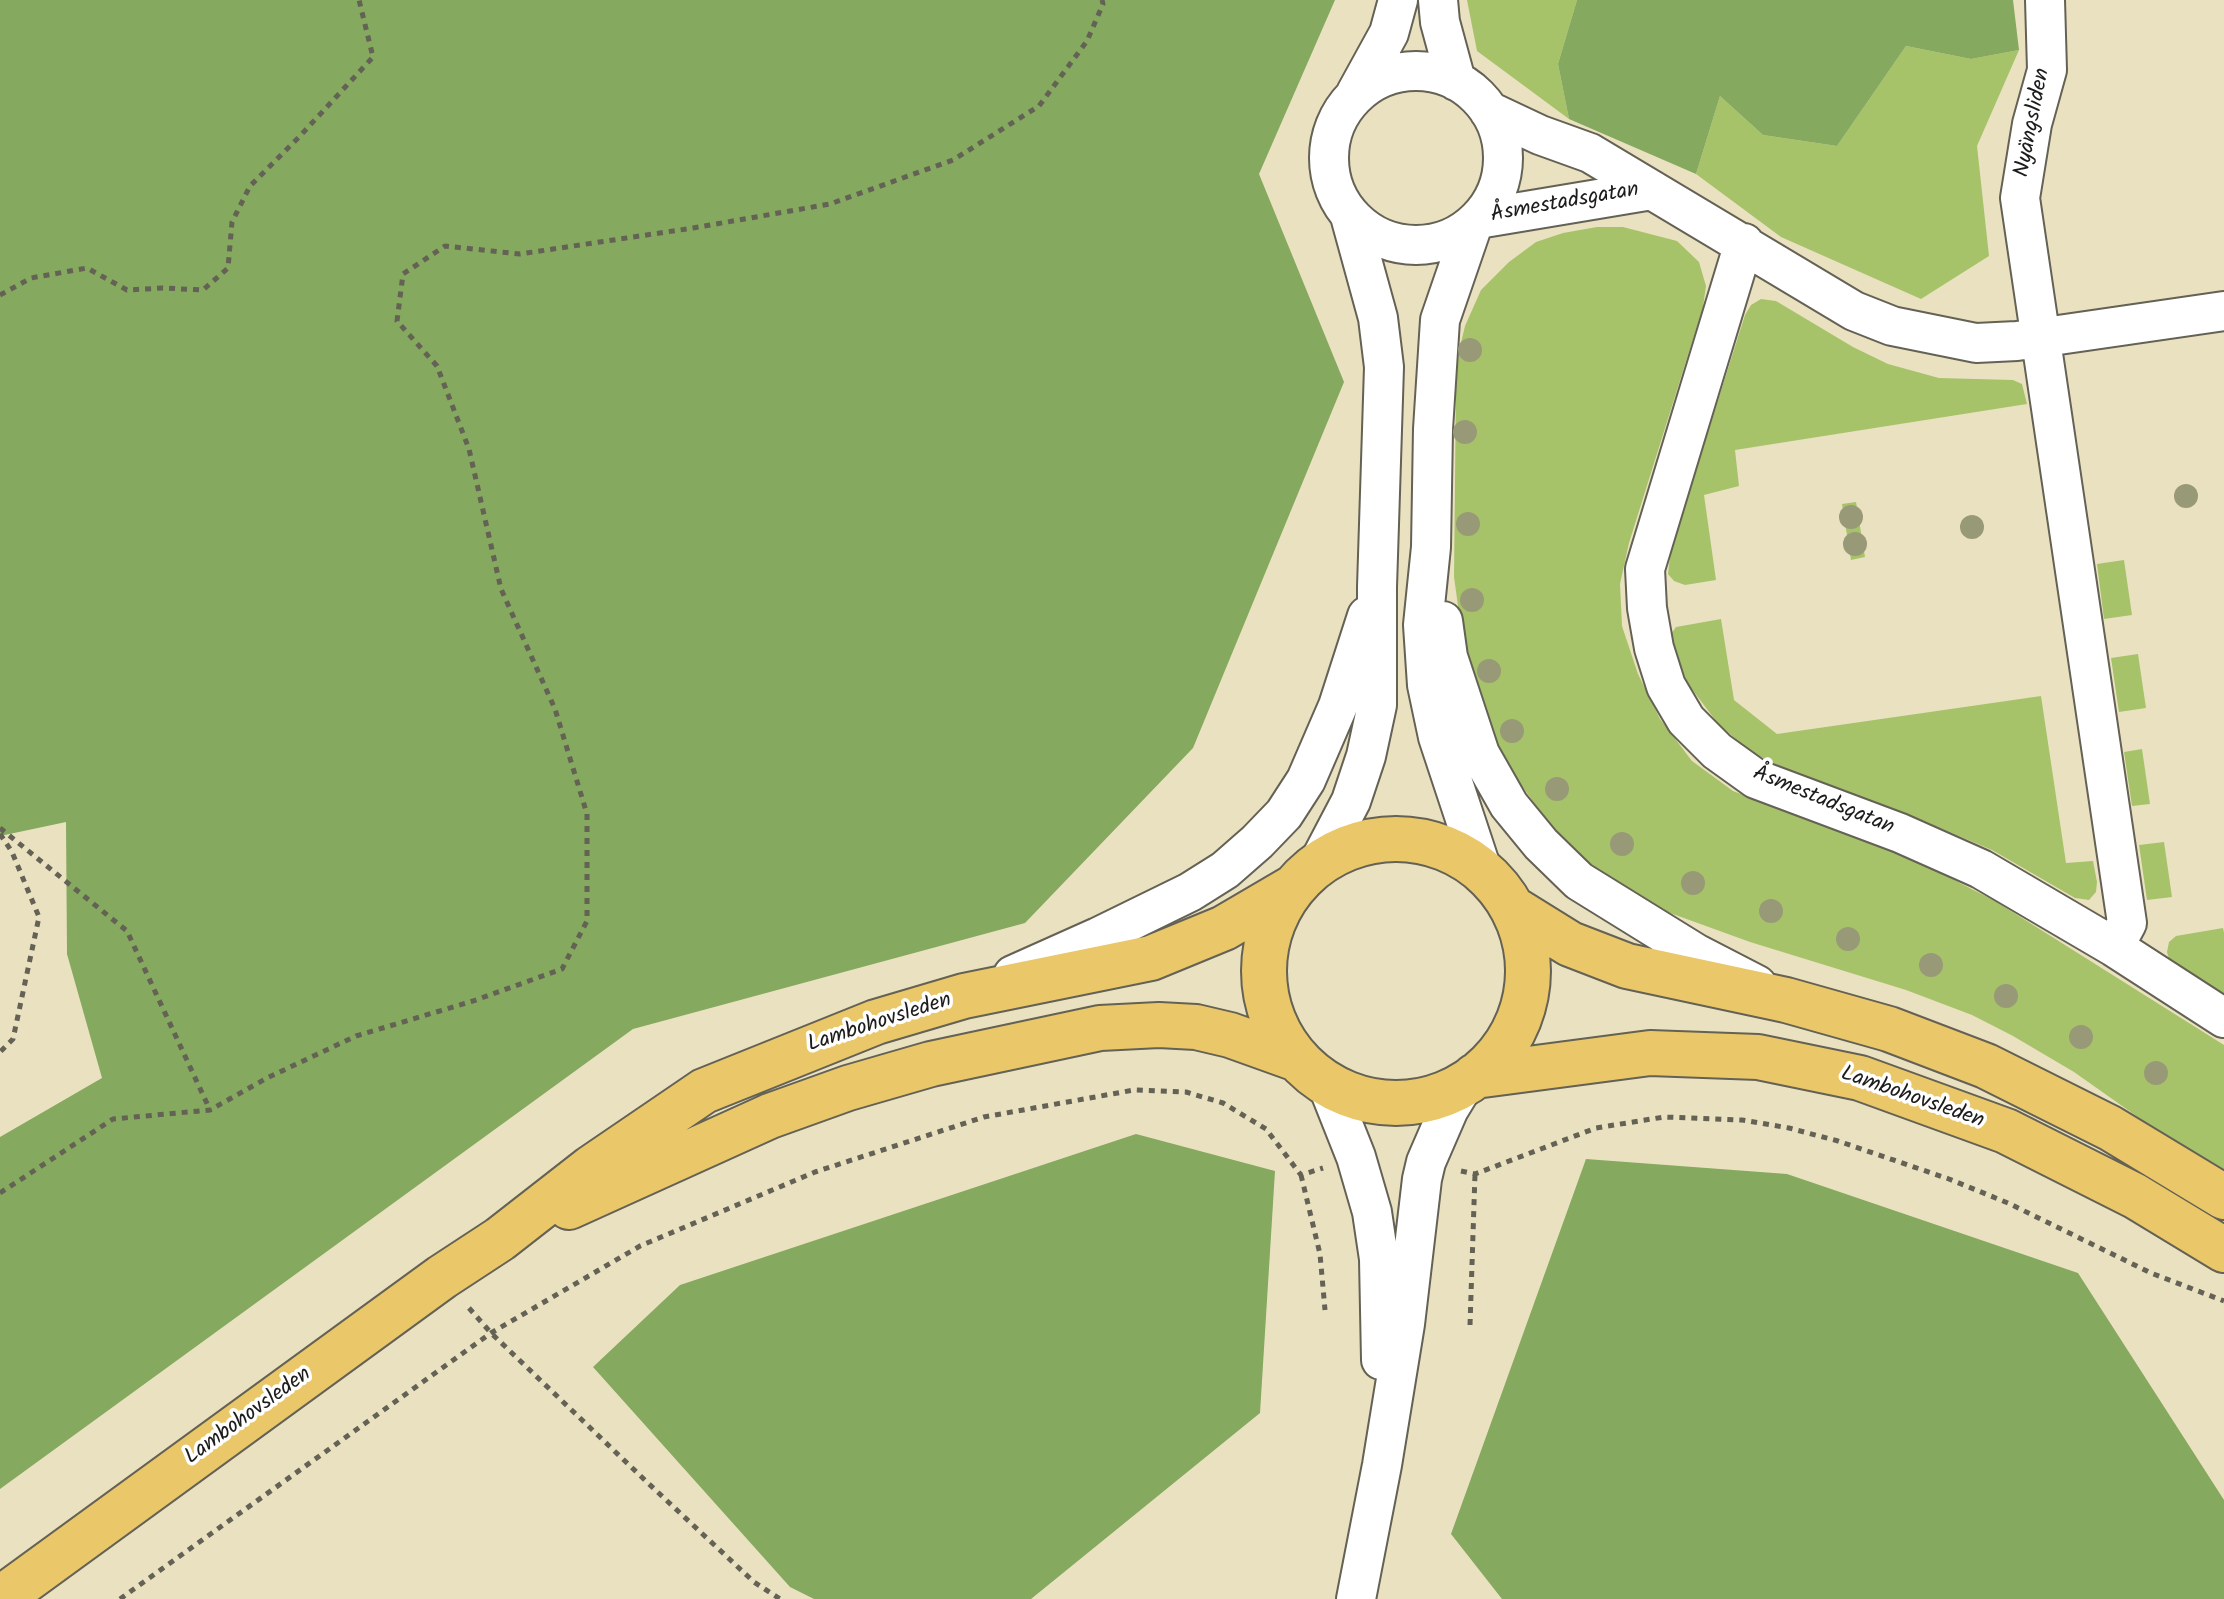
<!DOCTYPE html>
<html>
<head>
<meta charset="utf-8">
<style>
	body { margin:0 }
	canvas { display:block; background:#eae1c0 }
</style>
</head>
<body>
<canvas width="2224" height="1599"></canvas>
<script>
const ctx = document.querySelector('canvas').getContext('2d');
ctx.lineJoin = 'round';
function fillPath(path, color) {
  ctx.fillStyle = color;
  ctx.fill(path, 'evenodd');
}
function poly(rows) {
  const path = new Path2D();
  for (const r of rows) {
    if (r.length === 3) {
      path.moveTo(r[0] + r[2], r[1]);
      path.arc(r[0], r[1], r[2], 0, 2 * Math.PI);
      continue;
    }
    path.moveTo(r[0], r[1]);
    for (let i = 2; i < r.length; i += 2) path.lineTo(r[i], r[i + 1]);
  }
  return path;
}
function stroke(path, color, width, dash) {
  ctx.strokeStyle = color;
  ctx.lineWidth = width;
  ctx.lineCap = dash ? 'butt' : 'round';
  ctx.setLineDash(dash || []);
  ctx.stroke(path);
}
function write(font, color, halo, rows, align = 'center') {
  ctx.font = font + ' Kalam,sans-serif';
  ctx.lineWidth = 7;
  ctx.setLineDash([]);
  ctx.textBaseline = 'middle';
  ctx.strokeStyle = halo;
  ctx.fillStyle = color;
  for (const [text, x, y, turn = 0] of rows) {
    ctx.save();
    ctx.translate(x, y);
    ctx.rotate((+turn || 0) * Math.PI / 180);
    ctx.textAlign = isNaN(turn) ? turn : align;
    if (halo) ctx.strokeText(text, 0, 0);
    ctx.fillText(text, 0, 0);
    ctx.restore();
  }
}
fillPath(poly([
	[1467,0,1577,0,1558,64,1569,119,1477,51],
	[1906,46,1971,59,2019,50,1977,146,1989,256,1921,299,1781,237,1696,174,1720,96,1763,135,1837,146],
	[1597,227,1623,227,1677,241,1699,262,1706,286,1703,307,1629,543,1620,584,1622,626,1638,674,1660,719,1692,761,1733,791,1919,862,1995,901,2224,1045,2224,1171,2193,1156,2074,1072,2013,1036,1972,1015,1906,990,1750,942,1648,905,1589,864,1552,828,1522,786,1494,743,1472,684,1462,635,1454,577,1456,384,1459,351,1465,326,1481,290,1509,262,1536,242,1563,233],
	[1761,299,1776,301,1853,347,1888,364,1939,378,2013,380,2022,384,2027,404,1735,450,1739,486,1704,495,1716,580,1685,585,1674,581,1668,574,1671,549,1745,315,1751,305],
	[1856,502,1865,557,1851,560,1842,504],
	[2124,560,2132,615,2104,619,2097,564],
	[1721,619,1734,700,1777,734,2041,696,2066,863,2093,861,2097,882,2096,892,2089,900,2075,898,1992,850,1914,817,1784,768,1753,753,1719,725,1688,684,1670,641,1671,634,1676,627],
	[2138,654,2146,708,2119,712,2111,658],
	[2142,749,2150,804,2132,806,2124,752],
	[2164,842,2172,897,2147,900,2139,845],
	[2223,928,2224,933,2224,994,2169,959,2167,952,2169,942,2176,936]
]), '#a7c36a');
fillPath(poly([
	[0,0,1335,0,1259,174,1344,382,1193,748,1025,923,633,1029,0,1489,0,1137,102,1078,67,954,66,822,0,836],
	[1577,0,2013,0,2019,50,1971,59,1906,46,1837,146,1763,135,1720,96,1696,174,1569,119,1558,64],
	[1136,1134,1275,1171,1260,1413,1031,1599,814,1599,790,1587,593,1367,680,1285],
	[1586,1159,1787,1174,2078,1273,2224,1500,2224,1599,1502,1599,1451,1534]
]), '#85a95e');
const minor = poly([
	[1438,0,1440,22,1456,81],
	[2045,0,2047,70,2032,124,2020,198,2127,923,2114,947],
	[1416,158,87],
	[1356,93,1389,33,1398,0],
	[1489,111,1540,135,1590,153,1854,311,1892,326,1976,343,2017,341,2224,311],
	[1478,219,1652,190],
	[1473,224,1440,320,1433,429,1431,547,1423,625,1427,685,1438,737,1482,870],
	[1744,243,1645,569,1647,608,1654,648,1666,686,1686,720,1717,751,1756,779,1900,833,1981,869,2114,947,2224,1018],
	[1443,621,1448,657,1480,754,1509,805,1541,844,1579,881,1697,954,1757,985],
	[1318,864,1351,801,1366,756,1377,705,1377,587,1384,367,1378,318,1350,216],
	[1013,975,1098,937,1190,892,1225,870,1257,842,1284,814,1306,780,1338,706,1367,616],
	[1327,1084,1356,1157,1372,1212,1379,1259,1381,1360],
	[1356,1599,1382,1465,1405,1324,1422,1179,1426,1162,1449,1109,1463,1086]
]);
const major = poly([
	[1396,971,132],
	[1512,908,1570,944,1627,966,1786,1000,1889,1029,1986,1066,2110,1128,2224,1197],
	[1475,1076,1650,1053,1758,1057,1860,1078,2006,1131,2135,1196,2224,1250],
	[569,1207,770,1116,848,1088,931,1064,1100,1028,1159,1025,1196,1027,1230,1035,1297,1059],
	[0,1599,442,1277,500,1239,591,1168,704,1091,876,1022,964,996,1151,958,1224,928,1294,887]
]);
stroke(minor, '#646155', 42);
stroke(major, '#646155', 48);
stroke(poly([
	[0,295,31,278,87,268,127,290,163,288,203,290,228,268,232,222,250,186,300,136,373,57,359,0],
	[0,828,127,931,210,1110],
	[0,834,12,852,39,917,13,1039,0,1052],
	[1461,1171,1475,1174,1596,1128,1664,1117,1742,1120,1789,1128,1838,1141,1949,1179,2008,1203,2151,1273,2224,1301],
	[1301,1175,1320,1254,1325,1310],
	[0,1193,113,1119,210,1110,267,1078,356,1036,473,1001,562,969,587,921,587,814,555,709,501,589,469,449,437,366,397,321,403,274,445,246,520,254,693,228,830,204,953,160,1039,106,1087,41,1103,4,1102,0],
	[469,1308,491,1333,649,1484,754,1582,780,1599],
	[1470,1325,1475,1174],
	[120,1599,491,1333,640,1246,815,1172,984,1117,1134,1090,1186,1092,1223,1103,1266,1129,1301,1175,1323,1168]
]), '#646155', 5, [6, 6]);
stroke(minor, '#fff', 38);
stroke(major, '#eac769', 44);
ctx.fillStyle = '#989a77';
for (const [x, y] of [
	[1470,350],
	[1465,432],
	[2186,496],
	[1851,517],
	[1468,524],
	[1972,527],
	[1855,544],
	[1472,600],
	[1489,671],
	[1512,731],
	[1557,789],
	[1622,844],
	[1693,883],
	[1771,911],
	[1848,939],
	[1931,965],
	[2006,996],
	[2081,1037],
	[2156,1073]
]) {
  ctx.beginPath();
  ctx.arc(x, y, 12, 0, 2 * Math.PI);
  ctx.fill();
}
write('22px', '#1c1c1c', '#fff', [
	["Nyängsliden",2034,123,-79],
	["Åsmestadsgatan",1565,204,-10],
	["Åsmestadsgatan",1823,802,22],
	["Lambohovsleden",880,1024,-18],
	["Lambohovsleden",1912,1099,19],
	["Lambohovsleden",249,1417,-36]
]);
</script>
</body>
</html>
